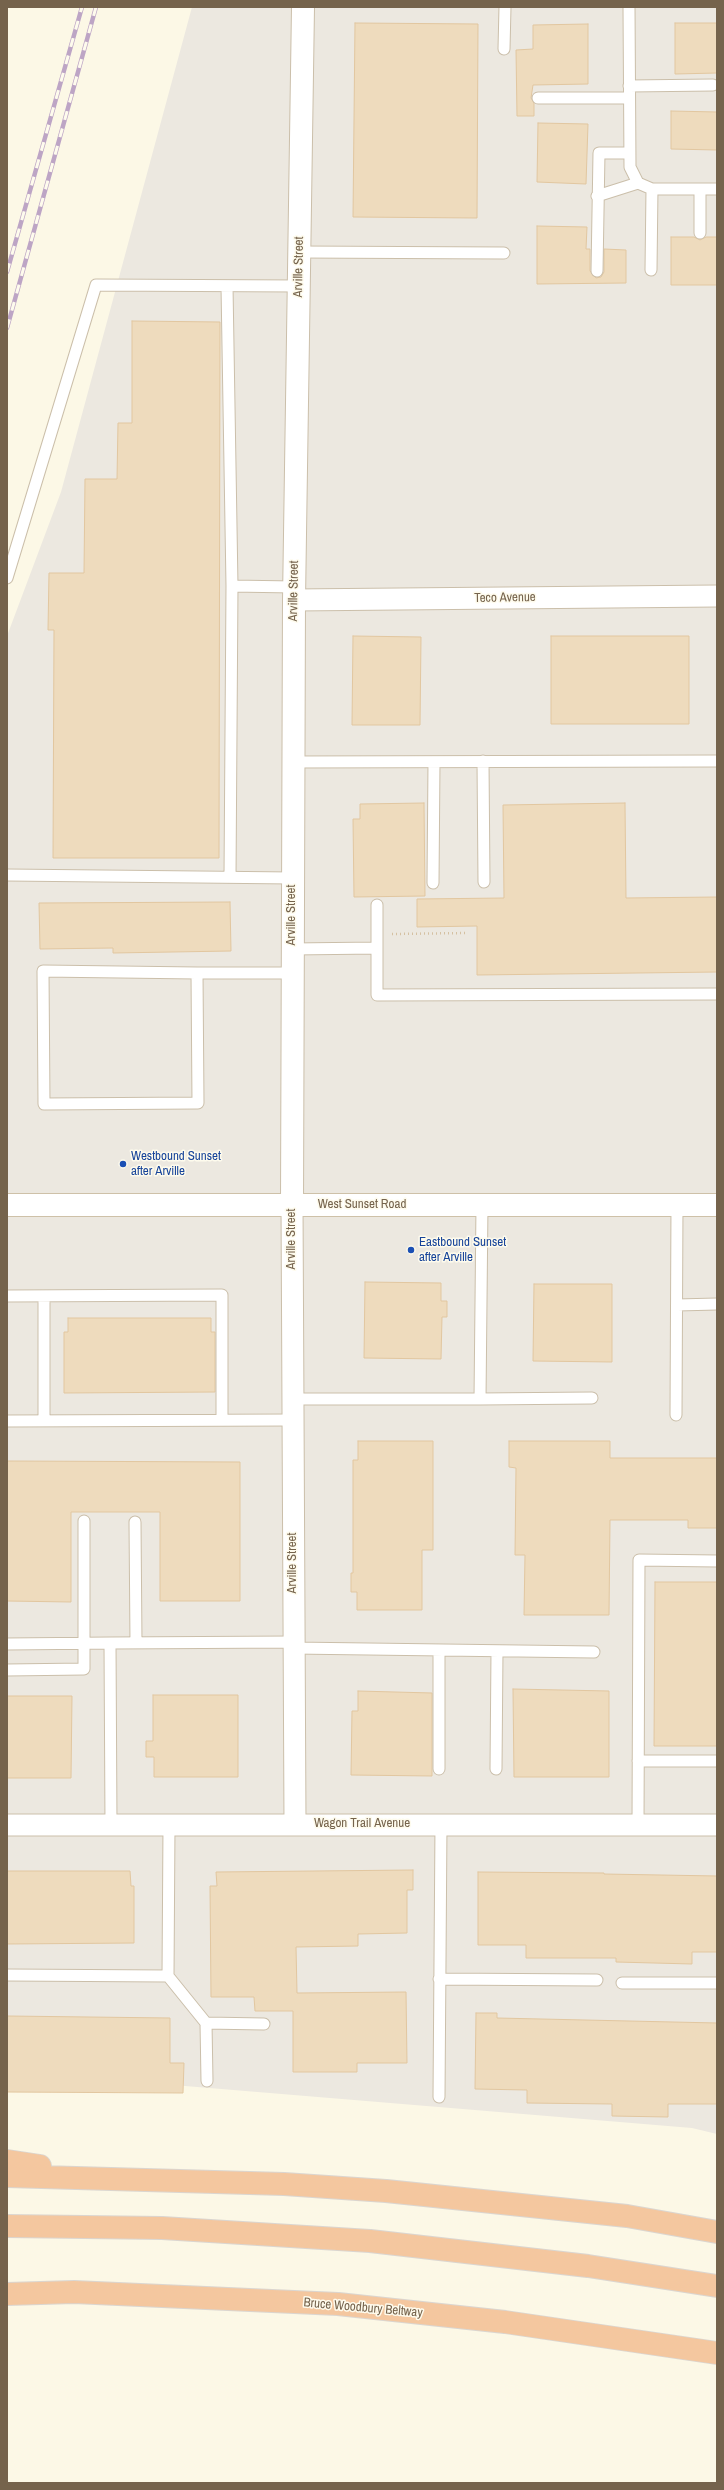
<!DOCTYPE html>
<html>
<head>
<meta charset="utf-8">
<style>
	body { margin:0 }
	#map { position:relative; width:724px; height:2490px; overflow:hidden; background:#fcf8e6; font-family:"Archivo Narrow",sans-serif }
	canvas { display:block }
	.frame { position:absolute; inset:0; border:8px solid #75634c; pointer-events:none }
</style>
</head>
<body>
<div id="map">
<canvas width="724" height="2490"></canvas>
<div class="frame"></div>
</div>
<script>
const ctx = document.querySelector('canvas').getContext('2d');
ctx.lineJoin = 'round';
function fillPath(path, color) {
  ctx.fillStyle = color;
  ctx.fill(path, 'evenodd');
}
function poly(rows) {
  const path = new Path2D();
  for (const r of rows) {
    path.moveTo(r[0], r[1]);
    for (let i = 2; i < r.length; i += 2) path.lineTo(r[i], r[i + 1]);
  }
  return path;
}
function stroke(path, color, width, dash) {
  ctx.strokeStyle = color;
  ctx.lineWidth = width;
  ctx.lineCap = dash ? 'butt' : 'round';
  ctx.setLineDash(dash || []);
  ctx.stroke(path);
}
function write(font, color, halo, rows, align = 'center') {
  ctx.font = font + ' "Archivo Narrow",sans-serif';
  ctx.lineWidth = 3;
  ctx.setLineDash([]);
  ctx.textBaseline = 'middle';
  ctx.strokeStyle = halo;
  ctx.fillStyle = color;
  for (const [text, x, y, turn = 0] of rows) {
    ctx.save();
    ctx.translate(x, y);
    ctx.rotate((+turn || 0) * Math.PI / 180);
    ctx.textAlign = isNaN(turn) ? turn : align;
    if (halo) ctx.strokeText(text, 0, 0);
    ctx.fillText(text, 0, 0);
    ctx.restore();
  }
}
fillPath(poly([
	[192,7,717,7,717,2134,692,2128,173,2085,7,2083,7,636,61,492]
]), '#ece8e0');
const building = poly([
	[355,23,478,24,477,218,353,217,355,23],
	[675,23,717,23,717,73,675,74,675,23],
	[588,24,588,84,533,85,531,98,534,103,534,116,517,116,516,50,533,49,533,25,588,24],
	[671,111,717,112,717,150,671,149,671,111],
	[538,123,588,124,586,184,537,182,538,123],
	[537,226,587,227,586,249,590,249,590,271,596,278,601,277,604,272,604,249,626,250,626,283,537,284,537,226],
	[671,237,694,237,700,240,706,237,717,237,717,285,671,285,671,237],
	[132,321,220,322,219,858,53,858,54,630,48,630,49,573,84,573,85,479,117,479,118,423,132,423,132,321],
	[353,636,421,637,420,725,352,725,353,636],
	[551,636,689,636,689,724,551,724,551,636],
	[424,803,425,896,354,897,353,819,360,819,360,804,424,803],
	[625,803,626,898,717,897,717,972,477,975,477,926,417,927,417,899,504,898,503,805,625,803],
	[230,902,231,951,113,953,113,948,40,949,39,903,230,902],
	[365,1282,441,1283,441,1301,447,1301,447,1317,442,1317,441,1359,364,1358,365,1282],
	[534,1284,612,1284,612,1362,533,1361,534,1284],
	[68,1318,211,1318,211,1332,215,1332,215,1392,64,1393,64,1332,68,1332,68,1318],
	[358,1441,433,1441,433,1550,422,1550,422,1610,357,1610,357,1592,351,1592,351,1573,353,1573,353,1460,358,1460,358,1441],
	[509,1441,610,1441,610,1458,717,1458,717,1528,688,1528,688,1520,610,1520,609,1615,524,1615,525,1555,515,1555,516,1468,509,1467,509,1441],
	[7,1461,240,1462,240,1601,160,1601,160,1512,71,1512,71,1602,7,1601,7,1461],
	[655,1582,717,1582,717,1746,654,1746,655,1582],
	[513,1689,609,1691,609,1777,514,1777,513,1689],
	[358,1691,432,1693,432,1776,351,1775,352,1711,358,1711,358,1691],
	[153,1695,238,1695,238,1777,154,1777,154,1757,146,1757,146,1741,153,1741,153,1695],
	[7,1696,72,1696,71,1778,7,1778,7,1696],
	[413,1870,413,1890,407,1890,407,1933,358,1934,358,1946,296,1947,297,1993,406,1992,407,2063,357,2063,357,2072,293,2072,293,2011,255,2011,254,1997,211,1997,210,1886,217,1886,216,1872,413,1870],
	[7,1871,130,1871,131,1886,134,1886,134,1943,7,1944,7,1871],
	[478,1872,604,1873,604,1874,717,1876,717,1952,692,1952,692,1964,616,1962,616,1958,526,1958,526,1945,478,1945,478,1872],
	[476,2013,497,2013,497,2018,717,2023,717,2104,668,2104,668,2117,612,2116,612,2104,527,2103,527,2090,475,2089,476,2013],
	[7,2016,170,2018,170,2063,184,2063,183,2093,7,2092,7,2016]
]);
fillPath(building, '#eedbbd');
stroke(building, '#e2c7a0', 1);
const service = poly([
	[629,7,630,167,638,183,652,189,717,189],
	[504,49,505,7],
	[629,86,713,85],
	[538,98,629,98],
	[597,196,638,183],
	[700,233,700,189],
	[299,252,504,253],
	[651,270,652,189],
	[597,271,599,153,629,153],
	[227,286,232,586,230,877],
	[7,578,96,285,299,286],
	[232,586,294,587],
	[483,761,484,882],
	[293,762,717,761],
	[7,875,293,878],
	[433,883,434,762],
	[377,948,377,995,717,994],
	[292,949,377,948,377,905],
	[197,973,43,971,44,1104,198,1103,197,973,292,973],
	[482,1205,480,1399,592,1398],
	[7,1296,222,1295,222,1420],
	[44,1296,44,1421],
	[677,1305,717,1304],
	[292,1399,480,1399],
	[676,1415,677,1205],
	[7,1421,292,1420],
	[135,1522,136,1643],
	[7,1644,110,1643],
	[293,1648,594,1652],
	[7,1670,84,1669,84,1521],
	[638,1761,717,1761],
	[439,1769,439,1650],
	[496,1769,497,1651],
	[111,1825,110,1643,293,1642],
	[638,1825,639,1560,717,1561],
	[7,1975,168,1976,169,1826],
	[168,1976,206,2023,207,2081],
	[439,1979,597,1980],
	[622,1983,717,1983],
	[206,2023,264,2024],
	[439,2097,441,1824]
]);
const minor = poly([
	[294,600,717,596],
	[292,1204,295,1824],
	[7,1825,717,1825]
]);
const tertiary = poly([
	[292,1204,294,600,303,7]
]);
const secondary = poly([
	[7,1205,717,1205]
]);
const motorway = poly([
	[7,2161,40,2166],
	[7,2176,284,2184,386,2191,627,2216,717,2232],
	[7,2226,162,2228,370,2241,588,2266,717,2286],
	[7,2294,74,2292,338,2304,505,2322,717,2353]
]);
stroke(service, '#cbbfaa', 13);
stroke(minor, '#cbbfaa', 23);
stroke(tertiary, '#cbbfaa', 24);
stroke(secondary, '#cec1a8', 24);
stroke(motorway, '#dbd6d0', 24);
stroke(poly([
	[392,934,468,933]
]), '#d5c1a2', 2.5, [1, 3]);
stroke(service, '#fff', 11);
stroke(minor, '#fff', 21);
stroke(tertiary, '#fff', 22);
stroke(secondary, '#fff', 22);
stroke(motorway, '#f4c79f', 22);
const rail = poly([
	[7,272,82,7],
	[7,328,96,7]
]);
stroke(rail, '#bda5c5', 4.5);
stroke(rail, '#fefbed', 3, [9]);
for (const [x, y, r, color] of [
	[123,1164,4,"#1a4fb4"],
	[411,1250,4,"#1a4fb4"]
]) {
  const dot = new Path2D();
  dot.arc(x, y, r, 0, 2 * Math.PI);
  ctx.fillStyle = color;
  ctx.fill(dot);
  stroke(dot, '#fefbed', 1.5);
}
write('13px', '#75634c', '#fefbed', [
	["Arville Street",299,267,-89],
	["Arville Street",294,591,-89],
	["Teco Avenue",505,598,-1],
	["Arville Street",292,915,-90],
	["West Sunset Road",362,1205],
	["Arville Street",292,1239,-90],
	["Arville Street",293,1563,-90],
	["Wagon Trail Avenue",362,1824],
	["Bruce Woodbury Beltway",363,2308,5]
]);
write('13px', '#164399', '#fefbed', [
	["Westbound Sunset",131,1157],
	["after Arville",131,1172],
	["Eastbound Sunset",419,1243],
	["after Arville",419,1258]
], 'left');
</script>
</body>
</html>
